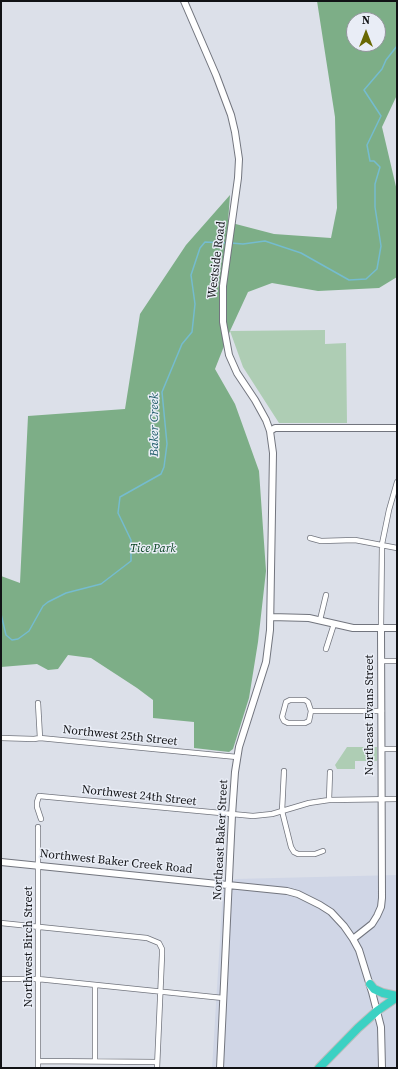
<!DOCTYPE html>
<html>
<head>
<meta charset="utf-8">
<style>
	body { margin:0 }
	#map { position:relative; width:398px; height:1069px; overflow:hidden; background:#dce0e9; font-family:"Source Serif 4",serif }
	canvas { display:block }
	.frame { position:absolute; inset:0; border:2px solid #111215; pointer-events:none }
	.north { position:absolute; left:346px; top:12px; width:40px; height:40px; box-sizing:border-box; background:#e9edf6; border:1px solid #93959c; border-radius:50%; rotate:0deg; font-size:11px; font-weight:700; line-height:16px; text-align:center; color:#111215 }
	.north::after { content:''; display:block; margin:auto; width:14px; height:18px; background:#696803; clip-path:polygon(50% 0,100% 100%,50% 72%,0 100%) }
</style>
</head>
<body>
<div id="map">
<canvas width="398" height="1069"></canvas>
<div class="frame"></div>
<div class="north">N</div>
</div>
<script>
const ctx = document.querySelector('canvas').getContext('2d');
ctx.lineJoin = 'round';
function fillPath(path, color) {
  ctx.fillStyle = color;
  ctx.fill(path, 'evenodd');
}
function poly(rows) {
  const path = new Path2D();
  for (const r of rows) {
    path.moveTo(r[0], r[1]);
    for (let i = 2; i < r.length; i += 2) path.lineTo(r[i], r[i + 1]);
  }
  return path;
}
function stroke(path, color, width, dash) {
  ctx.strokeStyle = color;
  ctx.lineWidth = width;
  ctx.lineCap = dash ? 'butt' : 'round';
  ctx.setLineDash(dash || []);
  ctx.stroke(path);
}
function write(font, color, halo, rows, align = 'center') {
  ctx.font = font + ' "Source Serif 4",serif';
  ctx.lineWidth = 3;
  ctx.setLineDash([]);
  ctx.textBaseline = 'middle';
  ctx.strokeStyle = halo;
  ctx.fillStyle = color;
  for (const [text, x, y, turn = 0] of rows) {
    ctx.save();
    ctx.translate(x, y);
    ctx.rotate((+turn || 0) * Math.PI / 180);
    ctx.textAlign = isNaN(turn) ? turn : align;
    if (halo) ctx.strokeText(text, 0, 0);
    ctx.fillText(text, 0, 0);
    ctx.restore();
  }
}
fillPath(poly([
	[397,875,397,1067,212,1068,223,890,235,879]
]), '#d0d6e6');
fillPath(poly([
	[325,330,325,344,346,343,347,423,279,423,243,367,230,331],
	[347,747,377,747,377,761,355,761,355,769,337,769,335,765]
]), '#aecdb4');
fillPath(poly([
	[317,1,397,1,397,95,382,127,397,191,397,277,379,288,318,291,272,283,248,292,230,331,215,369,235,404,259,471,266,571,258,642,249,698,233,749,229,752,194,748,194,722,153,718,153,700,137,688,91,658,68,655,58,669,48,670,37,664,1,667,1,576,20,583,28,416,125,409,140,314,186,245,230,195,228,222,274,234,331,238,337,208,335,117],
	[354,20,378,20,378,44,354,44]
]), '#7dae87');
stroke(poly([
	[231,243,243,244,265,241,301,253,349,280,366,279,377,269,381,246,375,207,375,184,380,167,374,161,370,161,367,145,381,116,364,90,382,69,386,60,397,46],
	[1,614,6,635,12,640,18,639,29,631,43,606,48,602,66,593,101,584,131,561,131,540,118,513,120,497,161,474,164,467,167,444,162,392,182,344,192,332,195,304,191,275,200,248,205,242,227,243]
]), '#75bccf', 1.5);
const street = poly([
	[310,538,321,541,355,540,397,548],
	[320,620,326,595],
	[381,628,382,544,389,510,397,482],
	[326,649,334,624],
	[381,661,397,661],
	[38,703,40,738],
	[311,711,309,721,305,723,288,723,284,721,282,717,286,702,290,700,305,700,308,702,311,711,382,711],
	[1,738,34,739,40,738,237,757],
	[382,749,397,749],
	[284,771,282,811,291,847,294,852,298,854,315,854,323,851],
	[329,800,330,772],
	[41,819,37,807,37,802,39,796,253,816,272,814,309,803,329,800,397,799],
	[38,827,38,1068],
	[1,923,147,938,159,943,162,949,162,955,157,1068],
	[1,979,38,979,223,998],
	[38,1061,157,1062],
	[95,1061,95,985]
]);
const secondary = poly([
	[184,1,216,75,231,115,235,132,239,159,238,178,223,286,223,322,229,355,237,373,255,400,266,420,270,431,273,453,270,630,266,662,239,747,235,772,232,815,220,1068],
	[270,431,275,428,397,428],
	[271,617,309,618,353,628,397,628],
	[1,862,287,891,298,894,320,905,331,912,344,926,353,939,359,950,372,992,381,1027,382,1068],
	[353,939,372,924,377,916,381,907,382,898,381,628]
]);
const highway = poly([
	[370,984,374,989,383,993,397,996],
	[319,1068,358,1028,377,1011,397,997]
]);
stroke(street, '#72757e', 6);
stroke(secondary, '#72757e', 8);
stroke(highway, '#bcbdbd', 10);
stroke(street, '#fff', 4.5);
stroke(secondary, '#fff', 6);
stroke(highway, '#3bd1c3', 8);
write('12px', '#111215', '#e9edf6', [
	["Westside Road",217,260,-83],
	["Northeast Evans Street",370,715,-90],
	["Northwest 25th Street",120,736,6],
	["Northwest 24th Street",139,796,6],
	["Northeast Baker Street",221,840,-87],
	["Northwest Baker Creek Road",116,862,6],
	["Northwest Birch Street",29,947,-90]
]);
write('italic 12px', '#033f1b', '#e9edf6', [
	["Tice Park",153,549]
]);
write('italic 13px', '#225d6b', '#e9edf6', [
	["Baker Creek",155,425,-90]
]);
</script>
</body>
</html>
